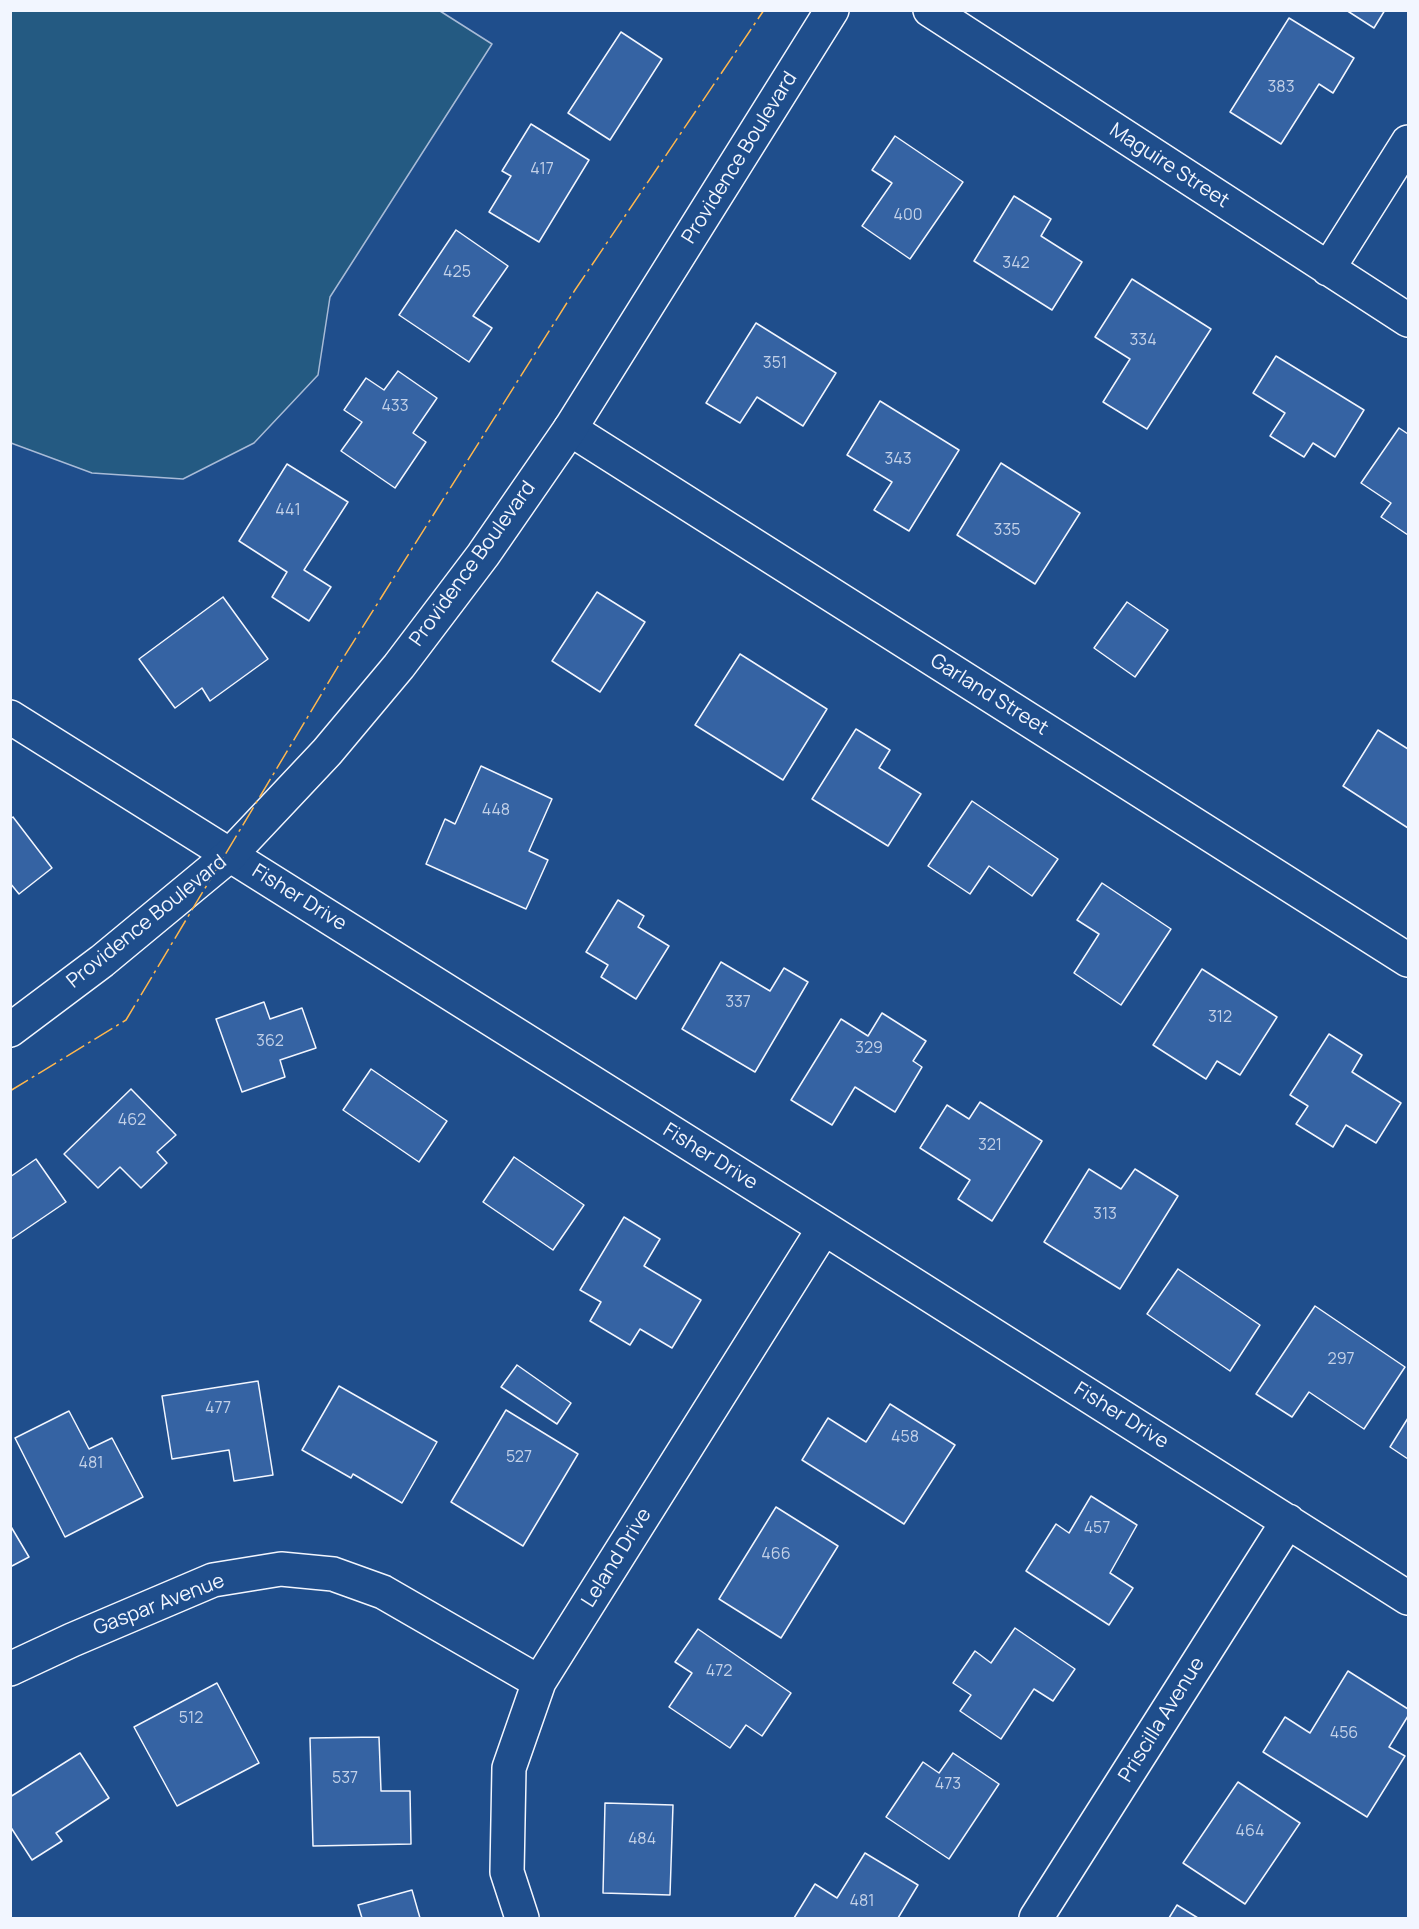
<!DOCTYPE html>
<html>
<head>
<meta charset="utf-8">
<style>
	body { margin:0 }
	#map { position:relative; width:1419px; height:1929px; overflow:hidden; background:#1f4e8c; font-family:Manrope,sans-serif }
	canvas { display:block }
	.frame { position:absolute; inset:0; border:12px solid #f2f6ff; pointer-events:none }
</style>
</head>
<body>
<div id="map">
<canvas width="1419" height="1929"></canvas>
<div class="frame"></div>
</div>
<script>
const ctx = document.querySelector('canvas').getContext('2d');
ctx.lineJoin = 'round';
function fillPath(path, color) {
  ctx.fillStyle = color;
  ctx.fill(path, 'evenodd');
}
function poly(rows) {
  const path = new Path2D();
  for (const r of rows) {
    path.moveTo(r[0], r[1]);
    for (let i = 2; i < r.length; i += 2) path.lineTo(r[i], r[i + 1]);
  }
  return path;
}
function stroke(path, color, width, dash) {
  ctx.strokeStyle = color;
  ctx.lineWidth = width;
  ctx.lineCap = dash ? 'butt' : 'round';
  ctx.setLineDash(dash || []);
  ctx.stroke(path);
}
function write(font, color, halo, rows, align = 'center') {
  ctx.font = font + ' Manrope,sans-serif';
  ctx.lineWidth = 4.5;
  ctx.setLineDash([]);
  ctx.textBaseline = 'middle';
  ctx.strokeStyle = halo;
  ctx.fillStyle = color;
  for (const [text, x, y, turn = 0] of rows) {
    ctx.save();
    ctx.translate(x, y);
    ctx.rotate((+turn || 0) * Math.PI / 180);
    ctx.textAlign = isNaN(turn) ? turn : align;
    if (halo) ctx.strokeText(text, 0, 0);
    ctx.fillText(text, 0, 0);
    ctx.restore();
  }
}
const green = poly([
	[10,11,440,11,492,44,330,297,318,375,254,443,183,479,92,473,11,443,10,11]
]);
fillPath(green, '#245a82');
stroke(green, '#a8bbd7', 1.5);
const building = poly([
	[1346,10,1385,10,1374,28,1346,10],
	[1289,18,1354,58,1333,93,1319,84,1281,144,1230,112,1289,18],
	[621,32,662,59,610,140,568,113,621,32],
	[531,124,589,160,539,242,489,212,511,176,502,171,531,124],
	[895,136,963,182,910,259,862,226,892,183,872,170,895,136],
	[1014,196,1051,219,1041,236,1082,262,1052,310,974,261,1014,196],
	[456,230,508,266,473,316,492,328,469,362,399,315,456,230],
	[1132,279,1211,329,1147,429,1103,402,1130,359,1095,337,1132,279],
	[756,323,836,373,803,426,757,397,740,423,706,403,756,323],
	[1276,356,1364,410,1335,457,1313,443,1304,457,1270,436,1285,413,1253,393,1276,356],
	[398,371,437,398,413,433,426,442,395,488,341,451,362,422,344,410,366,378,384,390,398,371],
	[880,401,959,450,909,531,874,510,892,482,847,455,880,401],
	[1399,428,1408,434,1408,535,1381,517,1391,503,1361,483,1399,428],
	[1001,463,1080,513,1035,584,957,535,1001,463],
	[287,464,348,502,304,570,331,587,309,621,272,597,287,572,239,541,287,464],
	[597,592,645,622,600,692,552,661,597,592],
	[223,597,268,659,210,701,202,688,175,708,139,659,223,597],
	[1127,602,1168,630,1135,677,1094,648,1127,602],
	[740,654,827,709,783,780,695,725,740,654],
	[856,729,890,750,879,768,921,794,888,846,812,799,856,729],
	[1378,730,1408,749,1408,828,1343,786,1378,730],
	[481,766,552,799,529,851,548,860,526,909,426,864,445,819,455,824,481,766],
	[972,801,1058,859,1032,896,989,866,970,894,928,866,972,801],
	[13,817,52,868,19,894,10,883,10,819,13,817],
	[1102,883,1171,929,1121,1005,1074,973,1099,934,1077,920,1102,883],
	[618,900,644,916,638,927,669,946,636,999,601,977,608,965,586,952,618,900],
	[721,962,770,991,784,968,808,982,755,1072,682,1029,721,962],
	[1202,969,1277,1017,1240,1075,1217,1061,1206,1079,1153,1045,1202,969],
	[264,1002,270,1019,302,1008,316,1048,280,1060,285,1077,242,1092,216,1019,264,1002],
	[882,1013,926,1041,913,1061,922,1067,895,1112,855,1087,832,1125,791,1100,841,1019,868,1036,882,1013],
	[1329,1034,1362,1055,1352,1072,1401,1103,1376,1143,1346,1125,1333,1147,1296,1124,1308,1106,1290,1095,1329,1034],
	[371,1069,447,1121,419,1162,343,1110,371,1069],
	[131,1089,176,1135,157,1152,167,1163,141,1188,120,1167,98,1188,64,1154,131,1089],
	[980,1102,1042,1141,992,1221,958,1199,970,1180,920,1148,947,1105,969,1119,980,1102],
	[514,1157,584,1205,553,1250,483,1202,514,1157],
	[36,1159,66,1202,10,1240,10,1177,36,1159],
	[1089,1169,1121,1189,1135,1169,1178,1196,1120,1289,1044,1242,1089,1169],
	[624,1217,660,1239,644,1266,701,1300,672,1348,640,1329,630,1345,590,1321,601,1302,580,1290,624,1217],
	[1178,1269,1260,1325,1230,1371,1147,1314,1178,1269],
	[1315,1306,1405,1367,1364,1429,1309,1392,1292,1417,1256,1394,1315,1306],
	[517,1365,571,1403,557,1424,501,1387,517,1365],
	[258,1381,273,1475,234,1481,229,1450,172,1459,162,1396,258,1381],
	[339,1386,437,1442,402,1503,353,1474,351,1478,302,1450,339,1386],
	[890,1404,955,1445,904,1524,802,1460,828,1418,866,1442,890,1404],
	[506,1410,578,1454,523,1546,451,1502,506,1410],
	[69,1411,89,1449,112,1438,143,1497,65,1537,15,1438,69,1411],
	[1408,1418,1408,1459,1390,1447,1408,1418],
	[1091,1496,1137,1525,1110,1573,1133,1588,1109,1625,1026,1571,1056,1524,1069,1533,1091,1496],
	[776,1507,838,1546,781,1638,719,1599,776,1507],
	[10,1525,29,1557,10,1567,10,1525],
	[1015,1628,1075,1669,1053,1701,1034,1689,1001,1739,960,1711,971,1695,953,1683,975,1651,991,1663,1015,1628],
	[698,1629,791,1693,762,1736,746,1725,730,1748,669,1707,692,1673,675,1662,698,1629],
	[1348,1671,1408,1709,1408,1716,1389,1747,1405,1756,1367,1817,1263,1752,1285,1717,1310,1733,1348,1671],
	[217,1683,259,1763,177,1806,134,1727,217,1683],
	[379,1737,381,1791,410,1791,411,1844,313,1846,310,1738,379,1737],
	[80,1753,109,1798,56,1833,62,1841,32,1860,10,1826,10,1797,80,1753],
	[953,1753,999,1784,949,1859,886,1817,923,1762,939,1773,953,1753],
	[1238,1782,1300,1823,1245,1904,1183,1863,1238,1782],
	[605,1803,673,1805,670,1895,603,1893,605,1803],
	[865,1853,918,1885,898,1918,794,1918,815,1884,837,1898,865,1853],
	[412,1890,420,1918,362,1918,358,1905,412,1890],
	[1177,1905,1198,1918,1169,1918,1177,1905]
]);
fillPath(building, '#3563a3');
stroke(building, '#f2f6ff', 1.5);
const street = poly([
	[930,10,1408,320],
	[1328,269,1408,142],
	[570,429,1408,960],
	[10,717,824,1228,1408,1598],
	[10,1669,72,1640,213,1580,281,1569,333,1574,383,1592,539,1682],
	[522,1918,507,1872,509,1768,539,1682,824,1228],
	[1036,1918,1288,1521]
]);
const secondary = poly([
	[10,1030,102,961,230,855,327,752,399,666,483,555,570,429,832,10]
]);
stroke(street, '#f2f6ff', 36);
stroke(secondary, '#f2f6ff', 36);
stroke(street, '#1f4e8c', 33);
stroke(secondary, '#1f4e8c', 33);
stroke(poly([
	[10,1091,126,1020,340,663,575,290,764,10]
]), '#ffb74d', 1.5, [21, 4.5, 3, 4.5]);
write('16px', '#c3d1e8', null, [
	["383",1281,88],
	["417",542,170],
	["400",908,216],
	["342",1016,264],
	["425",457,273],
	["334",1143,341],
	["351",775,364],
	["433",395,407],
	["343",898,460],
	["441",288,511],
	["335",1007,531],
	["448",496,811],
	["337",738,1003],
	["312",1220,1018],
	["362",270,1042],
	["329",869,1049],
	["462",132,1121],
	["321",990,1146],
	["313",1105,1215],
	["297",1341,1360],
	["477",218,1409],
	["458",905,1438],
	["527",519,1458],
	["481",91,1464],
	["457",1097,1529],
	["466",776,1555],
	["472",719,1672],
	["512",191,1719],
	["456",1344,1734],
	["537",345,1779],
	["473",948,1785],
	["464",1250,1832],
	["484",642,1840],
	["481",862,1902]
]);
write('20px', '#f2f6ff', '#1f4e8c', [
	["Providence Boulevard",740,158,-58],
	["Maguire Street",1169,166,33],
	["Providence Boulevard",473,564,-54],
	["Garland Street",989,695,32],
	["Fisher Drive",299,898,32],
	["Providence Boulevard",147,922,-39],
	["Fisher Drive",710,1157,32],
	["Fisher Drive",1121,1416,32],
	["Leland Drive",617,1558,-58],
	["Gaspar Avenue",159,1605,-21],
	["Priscilla Avenue",1162,1720,-58]
]);
</script>
</body>
</html>
